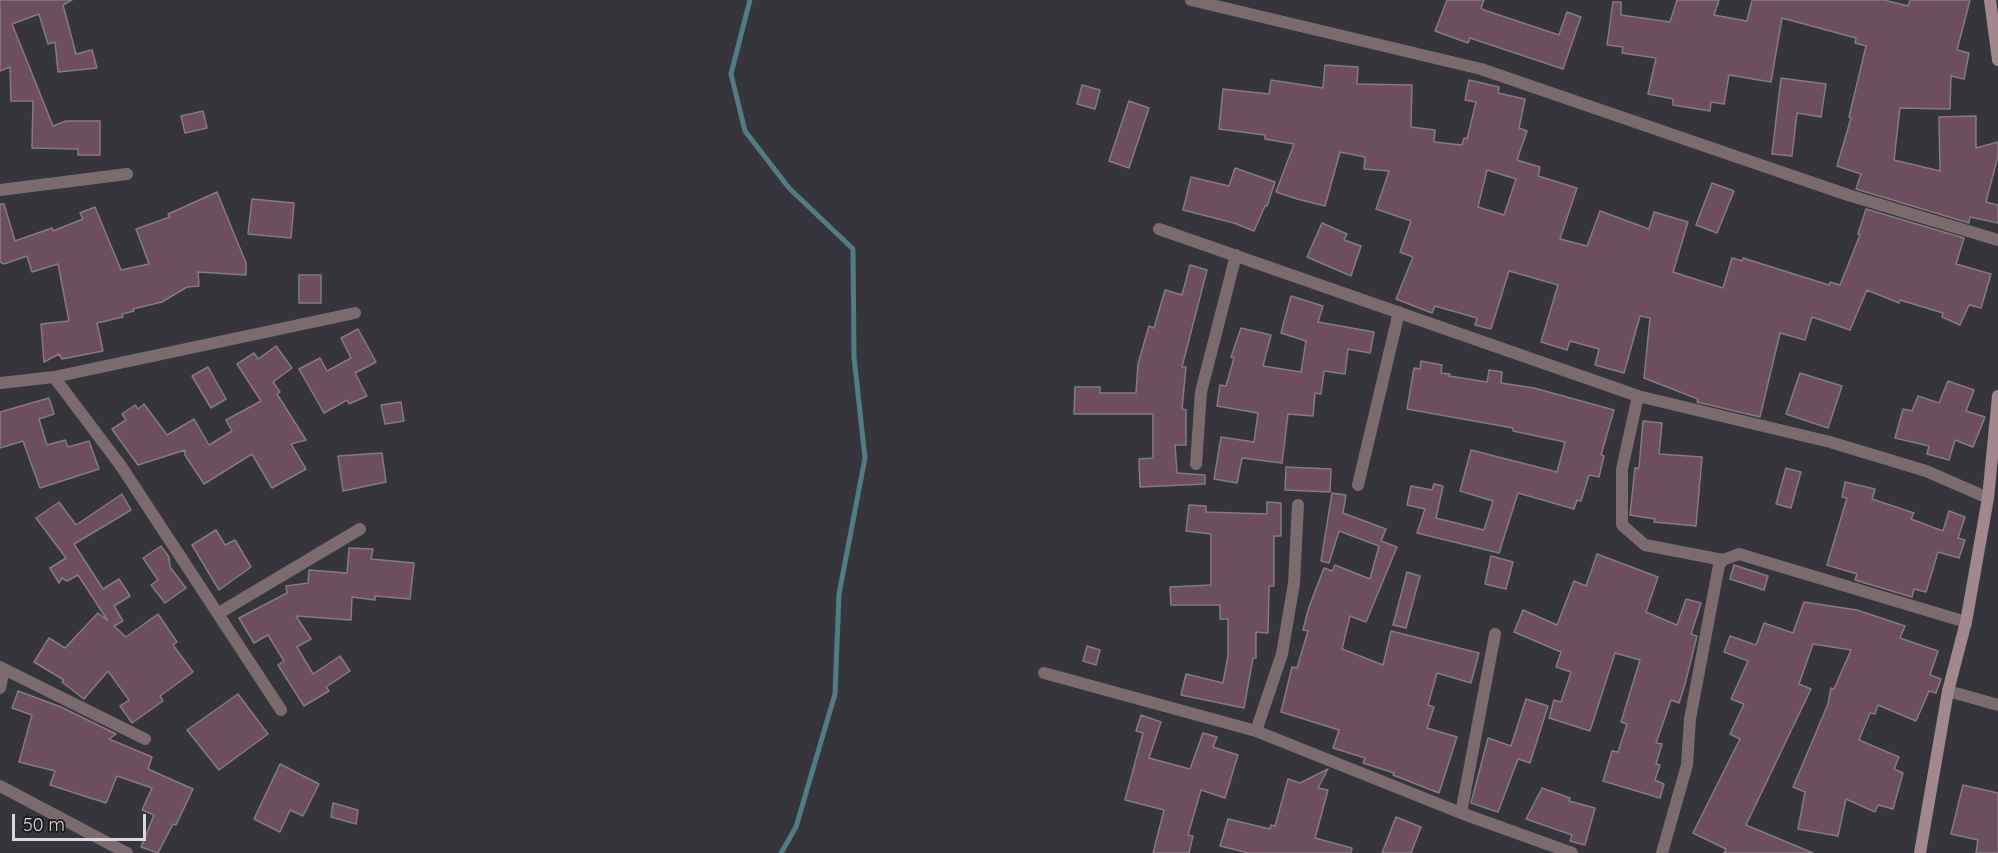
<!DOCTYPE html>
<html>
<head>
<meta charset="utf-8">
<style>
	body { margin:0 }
	#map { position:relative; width:1998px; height:853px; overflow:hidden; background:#36353b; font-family:Quicksand,sans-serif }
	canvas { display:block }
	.scale { position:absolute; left:12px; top:814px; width:134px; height:27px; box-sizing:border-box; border:3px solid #dad9de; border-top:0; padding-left:8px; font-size:18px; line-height:21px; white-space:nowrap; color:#dad9de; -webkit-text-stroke:4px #1d1d1f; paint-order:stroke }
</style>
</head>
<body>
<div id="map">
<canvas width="1998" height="853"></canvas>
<div class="scale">50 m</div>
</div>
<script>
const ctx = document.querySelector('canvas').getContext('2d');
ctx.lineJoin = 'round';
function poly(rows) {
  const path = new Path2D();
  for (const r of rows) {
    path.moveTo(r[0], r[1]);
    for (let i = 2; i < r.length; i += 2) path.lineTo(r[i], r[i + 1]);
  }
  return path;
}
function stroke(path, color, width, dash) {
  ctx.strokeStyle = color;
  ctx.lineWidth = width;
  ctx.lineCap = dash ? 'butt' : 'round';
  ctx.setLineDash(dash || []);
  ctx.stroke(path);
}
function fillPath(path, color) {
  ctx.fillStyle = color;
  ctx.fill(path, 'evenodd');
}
stroke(poly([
	[750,0,731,74,745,131,789,188,853,249,854,357,865,458,839,594,835,694,796,827,781,853]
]), '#527b83', 5);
const building = poly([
	[0,0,72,0,63,5,76,54,92,50,97,68,58,72,55,42,48,44,39,14,12,24,53,126,66,121,100,121,100,155,78,155,78,149,32,148,33,101,11,101,10,67,0,71,0,0],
	[1447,0,1484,0,1481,8,1484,10,1559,35,1567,12,1581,17,1563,69,1470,38,1468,43,1435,31,1447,0],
	[1677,0,1719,0,1714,15,1747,21,1752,0,1884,0,1908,6,1910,0,1970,0,1957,50,1969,53,1964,79,1951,76,1950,109,1900,108,1894,160,1940,171,1939,117,1976,116,1976,148,1998,142,1998,156,1986,202,1998,205,1998,223,1970,217,1969,223,1856,189,1861,174,1837,166,1851,118,1849,117,1866,46,1855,43,1856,38,1782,18,1771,82,1729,75,1724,104,1711,102,1710,111,1673,105,1673,99,1648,94,1656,58,1622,53,1623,47,1607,45,1613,2,1621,2,1621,15,1670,22,1677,0],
	[1325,65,1358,67,1357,84,1412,85,1411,127,1435,130,1434,142,1462,145,1464,138,1467,139,1476,102,1465,100,1469,80,1499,87,1498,93,1525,99,1519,128,1527,131,1517,160,1540,167,1538,176,1577,188,1560,239,1587,246,1600,211,1649,229,1654,212,1688,222,1673,272,1723,288,1732,258,1742,261,1743,258,1829,285,1830,282,1840,285,1860,235,1858,234,1866,209,1964,238,1956,264,1991,274,1981,308,1969,305,1960,325,1942,317,1943,313,1900,300,1899,303,1867,290,1850,330,1812,317,1805,340,1780,333,1760,417,1697,402,1698,399,1644,378,1650,318,1640,316,1624,373,1595,365,1599,349,1570,341,1567,350,1541,342,1558,285,1509,271,1491,329,1475,325,1477,318,1435,306,1432,313,1396,299,1413,257,1400,252,1411,221,1376,209,1389,171,1364,169,1365,157,1340,152,1325,206,1297,199,1276,192,1294,144,1265,139,1265,135,1219,129,1223,89,1269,94,1271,80,1323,88,1325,65],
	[1487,170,1516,179,1504,215,1478,207,1487,170],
	[1781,78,1826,84,1821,117,1797,113,1792,156,1772,154,1781,78],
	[1082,85,1100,90,1095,109,1077,104,1082,85],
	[1129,101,1149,108,1129,168,1109,161,1129,101],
	[203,111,207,128,185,133,181,116,203,111],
	[1235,168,1275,182,1267,206,1265,206,1254,231,1234,223,1183,210,1191,177,1229,186,1235,168],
	[1712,183,1734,191,1717,233,1696,225,1712,183],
	[217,192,246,263,246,275,198,272,199,286,187,287,162,302,133,309,134,311,122,314,123,317,97,323,103,351,62,359,59,354,44,362,41,324,69,321,58,264,32,272,27,256,4,264,0,262,0,204,4,204,15,241,52,228,53,231,83,219,80,213,95,207,121,270,149,264,136,229,170,217,168,214,175,211,217,192],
	[252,199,294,203,291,238,248,234,252,199],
	[1322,223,1347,234,1344,240,1361,246,1351,276,1307,257,1322,223],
	[1190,265,1207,270,1182,367,1186,367,1182,409,1186,410,1186,445,1175,445,1177,473,1205,475,1205,484,1140,487,1139,459,1153,458,1153,414,1074,414,1075,387,1100,387,1100,393,1136,393,1138,364,1149,326,1154,328,1165,290,1182,295,1190,265],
	[299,275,321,275,321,303,299,303,299,275],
	[1291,296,1323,306,1318,322,1374,332,1370,353,1348,349,1345,374,1324,371,1321,394,1315,393,1313,416,1288,414,1282,463,1242,458,1237,483,1214,479,1221,437,1254,442,1258,413,1217,406,1220,385,1226,386,1234,358,1231,357,1241,328,1271,335,1263,366,1301,372,1306,341,1281,333,1291,296],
	[358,329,376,362,355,373,367,396,349,404,347,400,324,413,299,369,320,358,327,371,351,358,341,338,358,329],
	[276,346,292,368,273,382,280,392,277,394,306,440,291,444,306,469,272,488,252,454,204,484,185,455,185,450,138,465,112,429,126,420,122,414,135,405,138,409,144,404,167,435,194,419,209,445,232,431,226,420,261,401,237,364,254,353,258,359,276,346],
	[1421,361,1442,365,1441,373,1450,374,1449,376,1487,382,1489,370,1502,372,1501,383,1534,388,1614,410,1601,455,1604,456,1599,477,1589,475,1581,501,1577,500,1574,509,1518,493,1499,553,1417,533,1425,509,1407,505,1411,486,1432,490,1434,484,1443,486,1436,518,1484,530,1493,501,1460,491,1471,450,1557,472,1565,442,1513,431,1513,428,1407,409,1414,368,1420,369,1421,361],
	[208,367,226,399,211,408,192,376,208,367],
	[1800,373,1842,386,1828,428,1786,414,1800,373],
	[1948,381,1974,390,1966,411,1985,417,1973,447,1955,440,1949,460,1927,454,1929,446,1895,438,1903,409,1912,411,1918,396,1939,403,1948,381],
	[49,398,54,414,39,419,47,445,65,440,68,447,89,441,99,469,40,488,23,441,0,448,0,412,49,398],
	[401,402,404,421,385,424,381,405,401,402],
	[1643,421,1662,423,1659,454,1702,457,1696,526,1654,522,1655,519,1630,515,1635,468,1639,468,1643,421],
	[382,453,386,482,343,491,338,456,382,453],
	[1286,467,1331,469,1330,492,1285,490,1286,467],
	[1786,468,1801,472,1791,508,1776,504,1786,468],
	[1845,482,1875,489,1872,499,1914,513,1911,519,1943,531,1949,511,1965,517,1958,538,1965,540,1959,558,1938,552,1926,592,1914,589,1912,597,1855,580,1857,574,1827,565,1847,498,1842,497,1845,482],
	[1332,493,1346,495,1343,513,1386,529,1381,541,1397,547,1366,622,1350,616,1342,649,1383,665,1391,631,1479,653,1471,683,1437,673,1428,705,1434,707,1427,728,1457,737,1439,793,1393,775,1394,773,1363,763,1365,758,1333,748,1339,730,1281,712,1292,667,1297,668,1308,631,1303,630,1309,607,1324,568,1332,571,1335,565,1370,579,1379,546,1339,531,1329,563,1321,561,1332,493],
	[122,494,131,510,74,544,103,589,119,579,130,596,114,606,123,621,114,626,126,637,158,614,177,642,173,645,193,672,160,696,163,701,132,723,120,706,129,700,108,671,84,699,62,682,64,680,34,662,49,638,65,648,98,613,108,621,78,575,67,581,62,578,59,583,50,568,66,558,36,518,59,502,76,525,122,494],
	[1267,502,1281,503,1281,536,1274,536,1274,586,1269,586,1268,633,1256,632,1256,658,1253,658,1244,708,1181,695,1186,674,1223,683,1228,656,1228,619,1220,619,1220,605,1171,605,1170,587,1211,585,1211,534,1186,531,1189,505,1206,506,1206,512,1267,514,1267,502],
	[216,530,225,545,235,540,251,567,219,590,192,545,216,530],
	[161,546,169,557,170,567,186,588,165,603,151,585,158,580,143,558,161,546],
	[349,548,373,549,371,559,414,563,410,599,375,596,375,600,352,597,351,620,296,616,311,639,297,647,313,674,340,656,350,671,326,687,329,691,304,706,278,665,284,661,268,635,254,643,239,618,287,593,286,586,308,583,309,570,347,573,349,548],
	[1597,554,1658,577,1646,612,1677,625,1686,599,1701,603,1691,634,1697,636,1685,684,1679,703,1671,700,1656,743,1662,744,1656,764,1660,765,1655,780,1664,784,1660,798,1603,781,1612,751,1618,752,1627,724,1621,722,1640,660,1615,653,1590,731,1549,718,1554,700,1561,702,1571,672,1556,667,1561,652,1514,632,1523,610,1557,625,1574,581,1586,586,1597,554],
	[1491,556,1513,562,1506,589,1485,584,1491,556],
	[1734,565,1768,576,1764,590,1730,579,1734,565],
	[1407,572,1420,576,1406,628,1393,625,1407,572],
	[1804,602,1857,610,1905,626,1900,638,1938,651,1930,675,1941,679,1936,693,1929,691,1916,721,1878,705,1875,714,1870,713,1859,740,1899,757,1894,769,1903,773,1893,809,1878,805,1875,812,1846,799,1838,836,1798,829,1805,792,1793,787,1828,704,1831,688,1834,689,1851,650,1813,644,1799,684,1811,689,1746,825,1813,853,1724,853,1726,849,1693,833,1740,739,1730,734,1744,704,1731,699,1748,661,1724,652,1730,636,1756,645,1764,623,1793,633,1804,602],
	[1087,646,1100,650,1096,665,1083,661,1087,646],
	[18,691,61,707,116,734,109,739,152,757,148,769,193,789,176,825,173,824,158,853,141,847,154,815,142,810,152,788,117,776,106,803,50,785,55,771,19,762,32,715,12,708,18,691],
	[238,694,268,734,219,770,187,730,238,694],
	[1526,699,1548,706,1530,763,1518,759,1498,812,1471,803,1488,738,1511,746,1526,699],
	[1141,715,1161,722,1149,758,1190,769,1203,733,1217,737,1213,747,1238,755,1225,798,1201,790,1188,835,1193,836,1189,853,1153,853,1164,810,1125,800,1143,733,1136,731,1141,715],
	[280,764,319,784,303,816,290,810,280,832,254,819,280,764],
	[1328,769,1318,788,1328,790,1315,838,1352,848,1351,853,1249,853,1220,846,1228,819,1270,829,1271,825,1275,826,1288,779,1300,783,1328,769],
	[1963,785,1998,793,1998,853,1976,853,1978,840,1951,834,1963,785],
	[1542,788,1570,798,1569,801,1595,808,1585,845,1570,841,1572,835,1526,819,1542,788],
	[333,803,358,810,356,824,331,817,333,803],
	[1396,817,1421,827,1411,853,1382,853,1396,817]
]);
fillPath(building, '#6c4e5f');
stroke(building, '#837b7f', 1.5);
stroke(poly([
	[1191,0,1481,69,1848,195,1998,240],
	[0,190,127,174],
	[1159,229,1638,396,1830,442,1926,471,1988,498],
	[54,377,121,466,281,710],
	[0,383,54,377,355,313],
	[1638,396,1622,469,1622,525,1645,545,1723,560],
	[1196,464,1201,392,1236,255],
	[1358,485,1399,312],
	[219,613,360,529],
	[0,667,145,739],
	[1044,673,1256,731,1461,813,1572,853],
	[0,688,4,669],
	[1948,691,1998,705],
	[1256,731,1282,654,1294,583,1298,505],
	[0,786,127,853],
	[1461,813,1495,634],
	[1662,853,1687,765,1690,719,1719,565,1723,560,1739,554,1966,622]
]), '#7b6b6e', 12);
stroke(poly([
	[1990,0,1998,60],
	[1920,853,1948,691,1966,622,1988,498,1998,396]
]), '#a1888e', 12);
</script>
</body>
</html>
